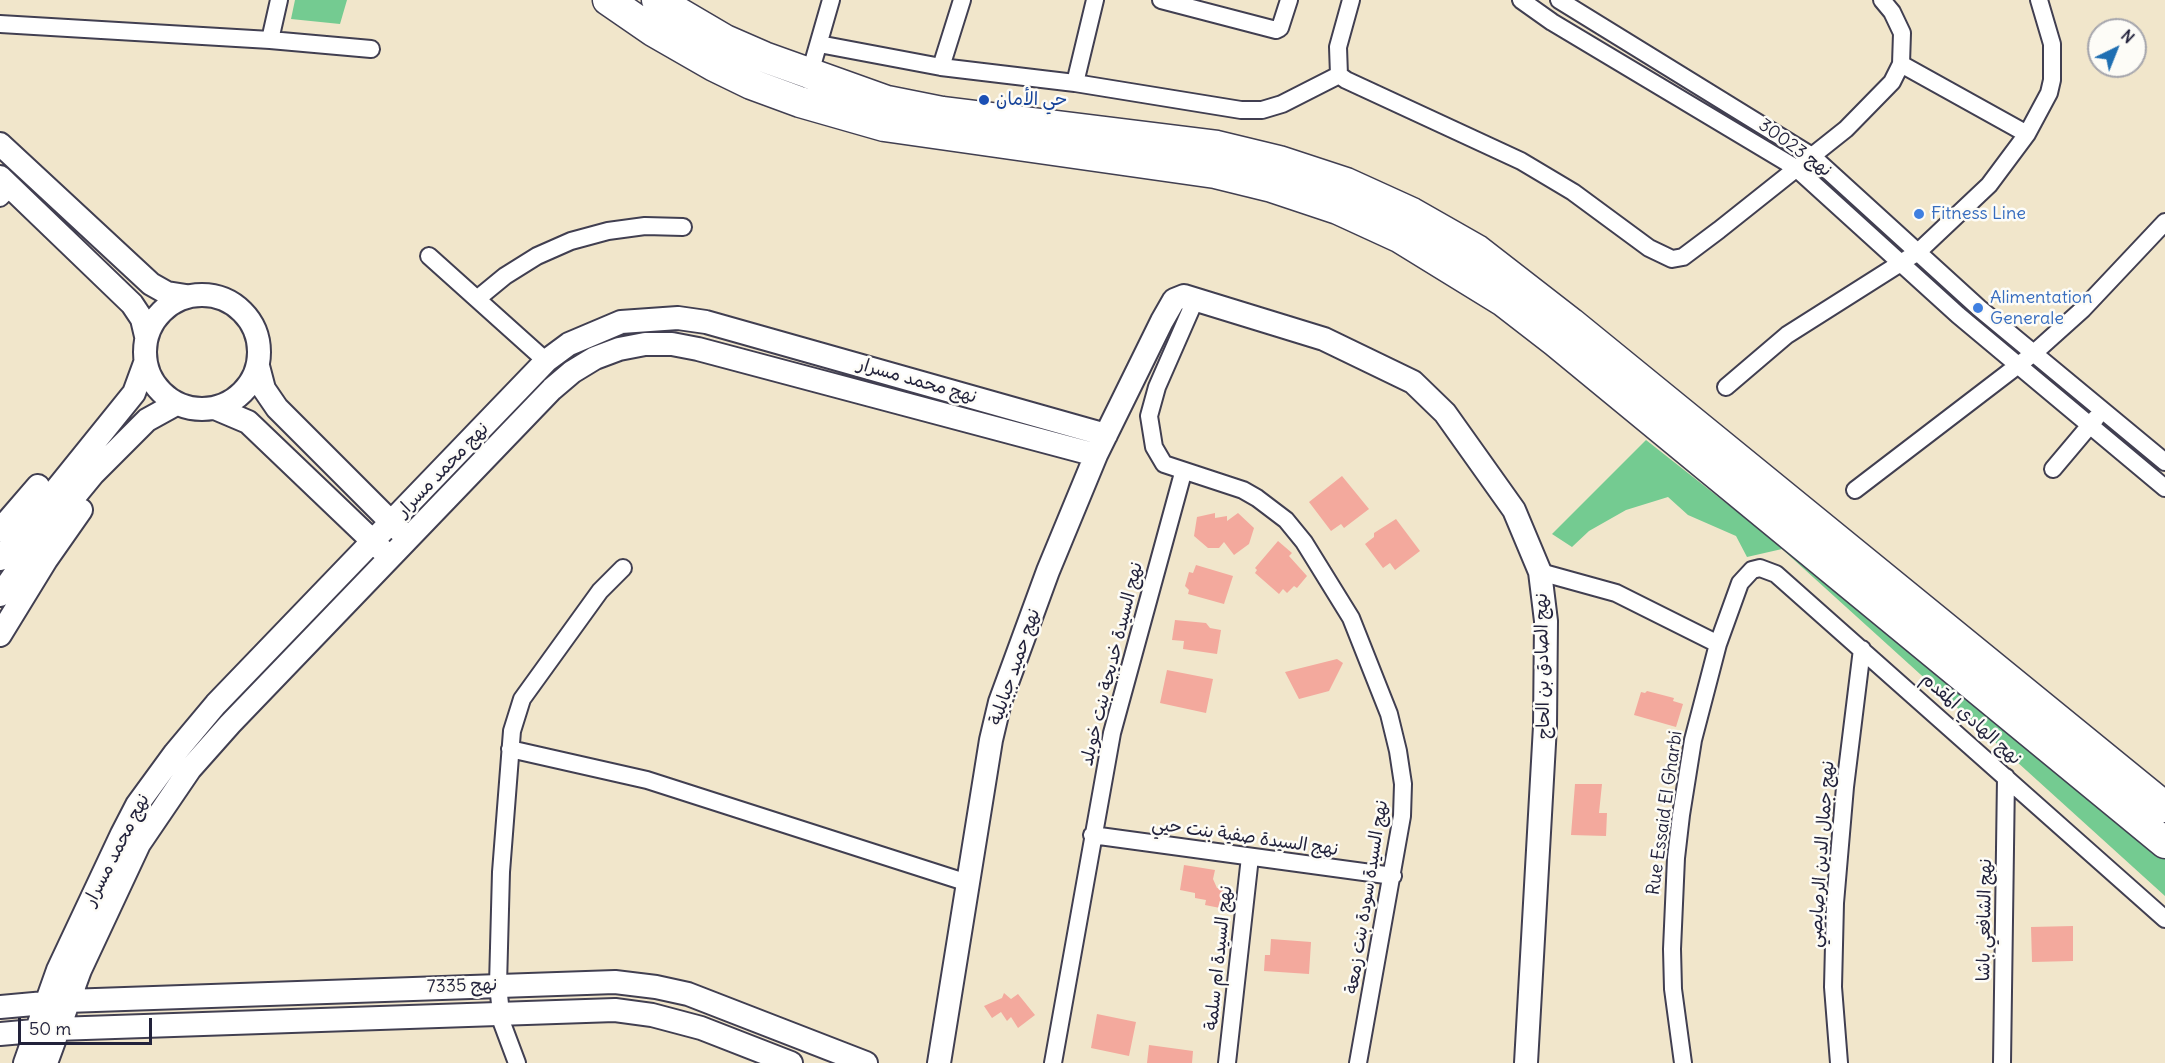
<!DOCTYPE html>
<html>
<head>
<meta charset="utf-8">
<style>
	body { margin:0 }
	#map { position:relative; width:2165px; height:1063px; overflow:hidden; background:#f1e6cb; font-family:Delius,sans-serif }
	canvas { display:block }
	.north { position:absolute; left:2087px; top:18px; width:60px; height:60px; box-sizing:border-box; background:#fdfcf7; border:2px solid #a5a5ac; border-radius:50%; rotate:43deg; font-size:16px; font-weight:700; line-height:24px; text-align:center; color:#22223b }
	.north::after { content:''; display:block; margin:auto; width:21px; height:27px; background:#1f6fb2; clip-path:polygon(50% 0,100% 100%,50% 72%,0 100%) }
	.scale { position:absolute; left:18px; top:1018px; width:134px; height:27px; box-sizing:border-box; border:3px solid #22223b; border-top:0; padding-left:8px; font-size:18px; line-height:21px; white-space:nowrap; color:#22223b; -webkit-text-stroke:4px #fdfcf7; paint-order:stroke }
</style>
</head>
<body>
<div id="map">
<canvas width="2165" height="1063"></canvas>
<div class="north">N</div>
<div class="scale">50 m</div>
</div>
<script>
const ctx = document.querySelector('canvas').getContext('2d');
ctx.lineJoin = 'round';
function fillPath(path, color) {
  ctx.fillStyle = color;
  ctx.fill(path, 'evenodd');
}
function poly(rows) {
  const path = new Path2D();
  for (const r of rows) {
    if (r.length === 3) {
      path.moveTo(r[0] + r[2], r[1]);
      path.arc(r[0], r[1], r[2], 0, 2 * Math.PI);
      continue;
    }
    path.moveTo(r[0], r[1]);
    for (let i = 2; i < r.length; i += 2) path.lineTo(r[i], r[i + 1]);
  }
  return path;
}
function stroke(path, color, width, dash) {
  ctx.strokeStyle = color;
  ctx.lineWidth = width;
  ctx.lineCap = dash ? 'butt' : 'round';
  ctx.setLineDash(dash || []);
  ctx.stroke(path);
}
function write(font, color, halo, rows, align = 'center') {
  ctx.font = font + ' Delius,"Playpen Sans Arabic",sans-serif';
  ctx.lineWidth = 5;
  ctx.setLineDash([]);
  ctx.textBaseline = 'middle';
  ctx.strokeStyle = halo;
  ctx.fillStyle = color;
  for (const [text, x, y, turn = 0] of rows) {
    ctx.save();
    ctx.translate(x, y);
    ctx.rotate((+turn || 0) * Math.PI / 180);
    ctx.textAlign = isNaN(turn) ? turn : align;
    if (halo) ctx.strokeText(text, 0, 0);
    ctx.fillText(text, 0, 0);
    ctx.restore();
  }
}
fillPath(poly([
	[295,0,347,0,340,24,291,19],
	[1646,440,1984,706,2165,855,2165,896,1782,549,1747,557,1736,536,1688,515,1668,497,1626,510,1589,531,1572,547,1552,534]
]), '#74cb91');
fillPath(poly([
	[1342,476,1369,509,1344,528,1341,524,1331,531,1309,502],
	[1215,513,1215,518,1227,516,1227,521,1238,513,1254,528,1249,544,1234,555,1224,542,1219,548,1208,548,1194,536,1197,517],
	[1396,519,1420,551,1395,570,1390,563,1383,568,1365,544,1374,537,1374,533],
	[1278,541,1292,553,1289,556,1307,576,1297,588,1294,586,1287,593,1283,589,1279,594,1255,573,1257,570,1255,568],
	[1196,565,1233,576,1224,604,1188,594,1189,590,1185,586,1189,572,1193,573],
	[1175,620,1206,623,1210,628,1221,630,1217,654,1183,649,1184,641,1172,640],
	[1337,659,1343,663,1329,691,1299,699,1285,672],
	[1167,670,1213,679,1206,713,1160,703],
	[1647,691,1674,698,1673,701,1683,704,1676,727,1634,715,1641,692,1645,693],
	[1575,784,1602,784,1599,813,1607,813,1606,836,1571,835],
	[1184,865,1215,870,1213,879,1217,888,1223,889,1220,908,1205,905,1206,900,1195,898,1195,893,1180,890],
	[2073,926,2073,961,2032,962,2031,927],
	[1271,939,1311,942,1309,974,1264,971,1265,955,1270,955],
	[1004,993,1011,999,1018,994,1035,1015,1018,1028,1011,1017,1007,1021,1001,1012,992,1018,984,1006,1002,998],
	[1097,1014,1136,1022,1129,1056,1091,1048],
	[1149,1045,1193,1051,1192,1063,1147,1063]
]), '#f3a99d');
const street = poly([
	[1161,0,1276,30,1280,28,1289,0],
	[1351,0,1338,47,1339,75,1346,80,1521,161,1573,192,1649,248,1672,259,1683,257,1719,230,1846,129,1892,82,1901,64,1902,33,1892,12,1882,0],
	[1521,0,1552,22,1796,168,1958,315,2165,488],
	[1559,0,1812,156,1979,308,2165,462],
	[0,24,270,40,371,49],
	[270,40,279,0],
	[819,44,941,67,1075,83,1241,110,1262,110,1282,104,1339,75],
	[1901,64,2027,134],
	[941,67,962,0],
	[808,80,831,0],
	[1075,83,1095,0],
	[0,198,11,187],
	[429,256,546,361],
	[1196,298,1157,387,1149,416,1154,447,1164,464,1243,490,1257,498,1286,520,1304,542,1351,618,1389,714,1398,751,1403,784,1402,816,1358,1063],
	[477,299,505,276,537,256,571,241,608,231,645,226,683,227],
	[1726,387,1787,335,1918,252,1989,185,2027,134,2049,93,2052,80,2052,44,2039,0],
	[2053,469,2096,418],
	[1855,490,2034,353,2083,309,2165,222],
	[1540,572,1616,593,1718,644],
	[510,749,647,780,968,883],
	[1092,835,1393,876],
	[517,1063,502,1023,498,985,501,872,512,731,522,699,600,591,623,568],
	[1053,1063,1112,733,1183,473],
	[1227,1063,1250,857],
	[1683,1063,1673,989,1672,949,1676,858,1681,815,1693,740,1718,644,1740,583,1752,570,1760,568,1776,574,2165,919],
	[1839,1063,1833,987,1835,903,1845,787,1862,649],
	[2002,1063,2006,777]
]);
const secondary = poly([
	[0,144,151,284,167,293,186,296],
	[0,177,132,304,142,319,146,336],
	[202,352,57],
	[258,366,264,389,277,408,401,532],
	[215,408,248,422,383,551],
	[0,530,38,486],
	[0,559,134,393,145,363],
	[0,595,38,541,93,474,147,420,176,404],
	[0,635,46,560,81,510],
	[0,1007,67,1001,615,982,656,987,688,994,866,1063],
	[0,1034,56,1029,615,1010,652,1015,701,1028,791,1063],
	[25,1063,58,970,122,834,137,805,175,753,216,704,546,361,569,344,621,322,678,318,706,322,1106,435],
	[46,1063,80,970,139,844,190,769,230,724,552,389,572,372,595,358,619,349,645,344,672,344,698,349,1096,455],
	[939,1063,991,740,1000,702,1048,571,1096,455,1162,321,1174,300,1184,296,1324,339,1413,382,1445,413,1514,510,1540,572,1546,621,1545,726,1526,1063]
]);
const highway = poly([
	[608,0,653,31,714,66,751,84,800,102,884,126,1215,173,1272,187,1338,209,1399,237,1503,301,1556,342,2165,843],
	[657,0,725,40,764,57,887,101,942,112,1217,146,1279,161,1346,183,1412,213,1477,250,1571,323,2165,807]
]);
stroke(street, '#413f51', 20);
stroke(secondary, '#413f51', 26);
stroke(highway, '#413f51', 33);
stroke(street, '#fff', 16);
stroke(secondary, '#fff', 22);
stroke(highway, '#fff', 30);
for (const [x, y, r, color] of [
	[984,100,6,"#1a4fb4"],
	[1919,214,6,"#3f7fe0"],
	[1978,308,6,"#3f7fe0"]
]) {
  const dot = new Path2D();
  dot.arc(x, y, r, 0, 2 * Math.PI);
  ctx.fillStyle = color;
  ctx.fill(dot);
  stroke(dot, '#fdfcf7', 2);
}
write('18px', '#164399', '#fdfcf7', [
	["حي الأمان",996,100]
], 'left');
write('18px', '#22223b', '#fdfcf7', [
	["نهج 30023",1795,148,36],
	["نهج محمد مسرار",917,381,16],
	["نهج محمد مسرار",443,470,-46],
	["نهج السيدة خديجة بنت خويلد",1112,664,-76],
	["نهج الصادق بن الحاج",1543,666,-91],
	["نهج حميد جبايلية",1015,667,-71],
	["نهج الهادي المقدم",1971,719,42],
	["Rue Essaid El Gharbi",1665,813,-82],
	["نهج السيدة صفية بنت حيي",1245,837,8],
	["نهج محمد مسرار",117,850,-63],
	["نهج جمال الدين الرصايصي",1822,854,-86],
	["نهج السيدة سودة بنت زمعة",1367,897,-81],
	["نهج الشافعي باشا",1985,920,-89],
	["نهج السيدة ام سلمة",1219,958,-84],
	["نهج 7335",462,986,-2]
]);
write('18px', '#366cbe', '#fdfcf7', [
	["Fitness Line",1931,214],
	["Alimentation",1990,298],
	["Generale",1990,319]
], 'left');
</script>
</body>
</html>
